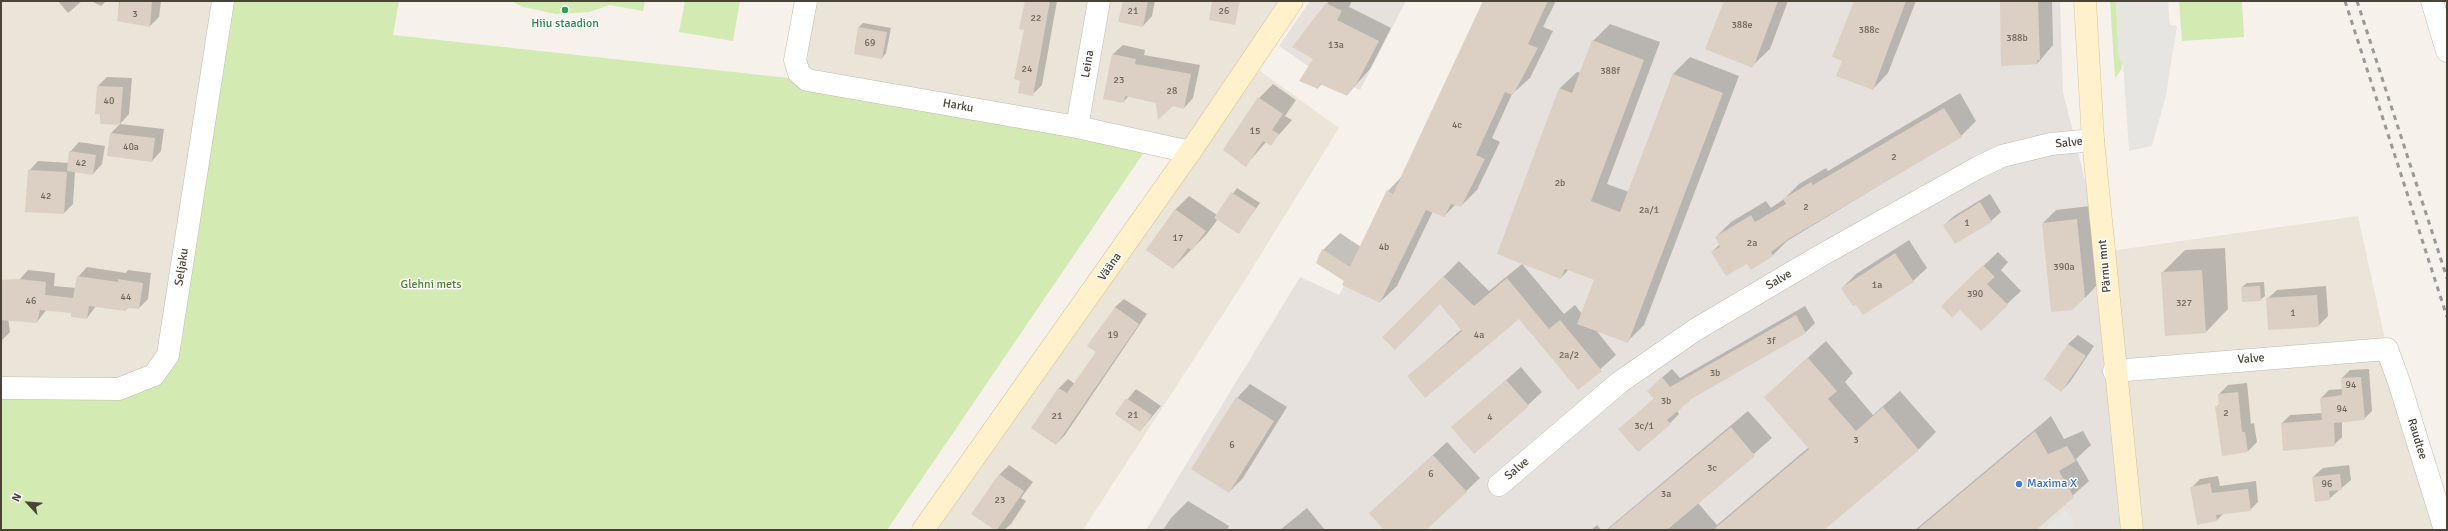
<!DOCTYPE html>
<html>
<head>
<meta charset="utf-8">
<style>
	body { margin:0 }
	#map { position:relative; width:2448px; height:531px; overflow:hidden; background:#f6f2eb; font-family:Signika,sans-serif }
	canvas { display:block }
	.frame { position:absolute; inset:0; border:2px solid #4a4338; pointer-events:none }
	.north { position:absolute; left:8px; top:483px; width:40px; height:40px; -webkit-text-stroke:3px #fff; paint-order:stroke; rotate:296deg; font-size:11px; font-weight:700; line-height:16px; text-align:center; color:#4a4338 }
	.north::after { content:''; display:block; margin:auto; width:14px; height:18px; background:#4a4338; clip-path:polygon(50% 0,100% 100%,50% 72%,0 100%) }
</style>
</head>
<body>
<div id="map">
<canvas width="2448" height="531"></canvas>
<div class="frame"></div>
<div class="north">N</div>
</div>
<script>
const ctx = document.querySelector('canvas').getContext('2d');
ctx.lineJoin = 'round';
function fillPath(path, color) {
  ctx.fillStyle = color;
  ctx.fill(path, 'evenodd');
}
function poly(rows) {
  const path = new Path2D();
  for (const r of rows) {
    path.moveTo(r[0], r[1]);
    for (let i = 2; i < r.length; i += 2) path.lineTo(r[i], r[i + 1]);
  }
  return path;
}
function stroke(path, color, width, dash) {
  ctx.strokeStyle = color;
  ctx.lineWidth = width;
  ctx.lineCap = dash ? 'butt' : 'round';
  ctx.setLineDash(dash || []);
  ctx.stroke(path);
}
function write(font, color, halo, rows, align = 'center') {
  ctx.font = font + ' Signika,sans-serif';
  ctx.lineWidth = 3;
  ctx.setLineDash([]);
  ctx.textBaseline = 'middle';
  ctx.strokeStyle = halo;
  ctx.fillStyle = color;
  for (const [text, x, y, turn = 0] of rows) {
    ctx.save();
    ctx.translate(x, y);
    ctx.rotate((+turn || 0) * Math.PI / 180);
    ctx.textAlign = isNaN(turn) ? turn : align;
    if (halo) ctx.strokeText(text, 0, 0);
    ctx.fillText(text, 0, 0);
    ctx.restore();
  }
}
fillPath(poly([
	[1,1,223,1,154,375,1,388],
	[806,1,1292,1,1249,63,1339,128,1240,288,1083,530,923,530,1190,152,799,73],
	[2358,216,2387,349,2445,530,2132,530,2103,252]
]), '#eae4d9');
fillPath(poly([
	[1310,1,1406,1,1360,90,1308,66,1279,46],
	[1483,1,2060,1,2063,92,2103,252,2132,530,1146,530,1300,277,1339,295,1344,286,1342,285,1387,190,1393,193]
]), '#e6e1dc');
fillPath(poly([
	[223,1,399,1,393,35,807,80,1151,142,887,530,1,530,1,388,154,375],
	[511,1,645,1,643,11,610,5,589,12,556,14,523,7],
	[685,1,740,1,733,41,679,32],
	[2110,1,2116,1,2119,58,2123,62,2121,70,2115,78],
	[2179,1,2242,1,2244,37,2182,41]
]), '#d3eab3');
fillPath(poly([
	[2116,1,2168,1,2170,25,2177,26,2166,95,2152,146,2129,151,2123,62,2119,59],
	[2065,510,2075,522,2072,524,2076,530,2043,530]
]), '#e7e5e2');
fillPath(poly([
	[58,1,82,1,68,13],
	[91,1,106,1,101,6],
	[119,1,161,1,159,17,150,26,118,21],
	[1026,1,1057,1,1042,85,1033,94,1021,80],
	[1124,1,1155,1,1152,16,1143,26],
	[1329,1,1352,1,1349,7,1391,28,1370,69,1347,95,1322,84,1318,88,1314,59,1327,4],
	[1485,1,1556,1,1543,27,1553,31,1530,78,1512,94,1492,138,1500,142,1477,190,1461,206,1456,204,1444,216,1433,211,1397,286,1380,302,1345,281,1323,250,1340,233,1361,247,1388,191,1402,176],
	[1725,1,1788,1,1770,49,1752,66],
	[1855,1,1916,1,1888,73,1873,89,1843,61],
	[2001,1,2052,1,2053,45,2037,64],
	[863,23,891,28,886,53,882,58,859,27],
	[1610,24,1660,42,1607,184,1629,192,1673,74,1690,57,1739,76,1644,325,1627,342,1595,329,1616,355,1578,389,1519,318,1409,376,1462,329,1440,303,1384,337,1459,261,1489,291,1522,264,1564,314,1575,305,1582,314,1596,279,1569,269,1561,278,1560,88,1577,72,1581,73,1593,41],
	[1123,45,1145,50,1144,55,1200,65,1193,98,1184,108,1129,96,1123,102,1113,54],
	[107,77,132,78,129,114,120,124,101,123,98,86],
	[1273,84,1296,100,1285,116,1292,120,1270,145,1266,142,1246,165,1259,98],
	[1960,93,1976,121,1961,136,1787,241,1773,255,1747,262,1712,252,1720,244,1716,237,1731,222,1766,201,1771,208,1784,199,1799,184,1826,168,1828,171],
	[120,124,164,129,161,151,152,161,111,133],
	[79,142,105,146,102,164,93,174,75,171,73,204,64,213,29,171,38,161,69,163,70,152],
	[1237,188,1260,203,1238,233,1218,219,1206,235,1173,268,1147,249,1176,209,1189,196,1217,215],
	[1990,194,2001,212,1991,221,1955,243,1944,225,1954,216],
	[2090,206,2098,284,2085,298,2043,223,2056,210],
	[1909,240,1927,268,1913,281,1842,288,1856,274],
	[2225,248,2228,309,2206,332,2162,273,2185,250],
	[1998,252,2008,262,2001,270,2021,291,2007,304,1956,292],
	[87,267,126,273,128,270,151,273,148,299,139,308,129,307,126,310,96,306,87,318,72,312,47,309,37,322,19,280,28,270,55,273,54,286,76,288,78,277],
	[2264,282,2265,296,2260,300,2242,287,2247,283],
	[2326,286,2328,316,2318,326,2267,299,2277,290],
	[1,296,5,297,10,332,1,341],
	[1124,299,1147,314,1065,435,1056,444,1032,428,1059,388,1068,379,1075,384,1097,352,1115,307],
	[1805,306,1815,323,1806,332,1692,398,1677,411,1679,414,1670,423,1620,429,1655,398,1658,381,1672,369,1680,378],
	[2078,335,2094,346,2070,382,2061,391,2068,344],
	[1826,341,1853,373,1845,382,1873,415,1900,391,1936,432,1919,449,1822,530,1606,530,1748,411,1772,438,1698,503,1717,525,1809,447,1765,397],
	[1521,367,1542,392,1528,405,1453,427],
	[2369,369,2372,411,2364,419,2342,421,2342,437,2334,445,2282,423,2290,415,2323,413,2321,398,2329,390,2343,389,2342,378,2350,370],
	[2247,383,2251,424,2254,423,2257,442,2248,451,2216,407,2220,404,2219,394,2228,385],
	[1250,384,1287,407,1243,478,1229,492,1237,398],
	[1136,389,1161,406,1140,431,1116,414],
	[2051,416,2064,439,2083,431,2091,445,2076,459,2089,481,2034,530,1915,530],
	[1447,442,1480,478,1425,530,1385,530,1384,500],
	[1009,465,1033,482,1021,498,1026,501,1011,524,1004,530,997,530,973,513,1000,474],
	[2349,465,2351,480,2329,499,2313,477,2323,468],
	[2218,476,2220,486,2256,481,2258,502,2250,510,2224,513,2217,520,2198,524,2191,488,2200,479],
	[1188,501,1229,526,1227,530,1163,530,1171,518],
	[1307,508,1325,530,1280,530],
	[1597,525,1601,530,1591,530]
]), '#0003');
fillPath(poly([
	[120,1,152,1,150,27,117,21],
	[1025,1,1050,1,1033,96,1018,93,1020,81,1014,79,1024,30,1019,29],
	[1123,1,1148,1,1143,27,1118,22],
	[1212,1,1240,1,1235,25,1209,20],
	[1483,1,1548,1,1528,44,1538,48,1513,95,1505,92,1476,155,1485,159,1461,207,1451,204,1444,217,1426,210,1380,303,1342,285,1344,281,1316,263,1322,249,1350,267,1387,190,1393,194],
	[1724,1,1778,1,1753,68,1705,49],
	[1854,1,1906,1,1873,90,1836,76,1842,61,1832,57],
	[2000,1,2038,1,2040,60,2037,60,2038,64,2001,66],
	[1326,3,1342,11,1337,20,1379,41,1357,83,1347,96,1320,84,1318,89,1299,81,1313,59,1292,47],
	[858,27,887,32,882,59,854,54],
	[1592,40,1644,60,1591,201,1620,212,1673,74,1723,93,1628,343,1577,324,1594,280,1565,269,1561,279,1497,254,1559,88,1572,93],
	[1112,54,1136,59,1135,64,1191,74,1184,109,1173,106,1158,120,1156,103,1125,96,1124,103,1103,99],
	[97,86,123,87,120,125,100,124,101,114,95,114],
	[1258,97,1283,114,1272,130,1279,134,1271,146,1263,141,1246,167,1223,150],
	[1944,108,1962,137,1790,238,1771,252,1773,256,1751,270,1747,264,1726,276,1711,252,1720,247,1715,237,1751,215,1755,222,1786,204,1783,199,1811,182,1813,185],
	[110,133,155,138,152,162,107,156],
	[69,151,96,155,93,175,67,171],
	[28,170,67,172,64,214,25,212],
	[1231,192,1256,208,1239,234,1214,218],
	[1980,202,1992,222,1955,244,1943,225],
	[1175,209,1206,231,1192,250,1188,248,1173,269,1146,250],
	[2077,219,2085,298,2072,310,2051,312,2042,223],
	[1895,253,1914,282,1863,315,1856,305,1853,306,1841,288],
	[1983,265,1995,277,1987,284,2008,305,1981,331,1960,310,1952,318,1941,306],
	[2202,270,2206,333,2165,336,2161,272],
	[77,276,118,282,118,279,143,283,139,309,127,308,126,311,89,306,87,319,71,317,71,313,40,310,37,323,1,320,1,280,19,279,46,282,45,295,73,298],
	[1443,276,1474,306,1507,278,1549,329,1560,320,1602,371,1578,390,1519,319,1425,398,1407,376,1462,331,1440,304,1395,350,1382,337],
	[2260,286,2261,301,2242,302,2241,287],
	[2317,295,2319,327,2268,330,2266,298],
	[1115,307,1139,324,1056,445,1031,428,1058,388,1067,393,1096,352,1087,346],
	[1796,315,1806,333,1693,398,1667,420,1671,424,1638,452,1618,429,1654,399,1647,391,1662,377,1670,387],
	[2068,344,2086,356,2061,392,2044,379],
	[1808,358,1837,391,1828,399,1856,431,1883,407,1919,450,1824,530,1713,530,1809,449,1764,397],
	[2361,377,2365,420,2334,423,2335,446,2283,451,2281,423,2322,420,2320,398,2342,395,2341,378],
	[1506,380,1529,406,1474,454,1451,427],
	[2238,392,2242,432,2245,432,2248,452,2222,456,2215,406,2219,406,2218,394],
	[1236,397,1274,421,1229,493,1191,469],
	[1126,398,1152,415,1140,432,1115,414],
	[1731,427,1755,456,1667,530,1607,530],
	[2035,431,2048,454,2067,446,2076,461,2059,471,2074,497,2036,530,1917,530],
	[1433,455,1467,492,1426,530,1384,530,1369,513],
	[999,474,1024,491,997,530,995,530,971,514],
	[2340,474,2342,490,2329,491,2330,500,2315,502,2312,477],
	[2210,483,2212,493,2248,489,2251,511,2216,515,2217,521,2197,525,2190,487]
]), '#dbd0c3');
const street = poly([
	[806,1,795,60,799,73,807,80,1077,127,1190,152],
	[2432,1,2447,51],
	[1077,127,1099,1],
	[2114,371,2387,349,2399,382,2445,530],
	[1,388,119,389,154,375,168,355,223,1],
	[1499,485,1620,382,1695,330,1820,256,1977,168,2002,156,2051,144,2093,140]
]);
const secondary = poly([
	[2085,1,2093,140,2132,530],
	[923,530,1190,152,1292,1]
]);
stroke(street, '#c2baad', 23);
stroke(secondary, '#d7c49a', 23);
stroke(street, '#fff', 22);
stroke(secondary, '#fff1cc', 22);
stroke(poly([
	[2345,1,2447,317],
	[2357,1,2447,278]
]), '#999', 3, [5, 5]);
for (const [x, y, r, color] of [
	[565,10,4,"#2e9e5b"],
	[2019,484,4,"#3f7fe0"]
]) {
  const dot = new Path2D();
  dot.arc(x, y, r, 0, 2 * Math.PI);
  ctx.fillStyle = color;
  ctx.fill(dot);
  stroke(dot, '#fff', 1.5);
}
write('10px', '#6e665b', null, [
	["21",1133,11],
	["26",1224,11],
	["3",135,14],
	["22",1036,18],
	["388e",1742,25],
	["388c",1869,30],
	["388b",2017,38],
	["69",870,43],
	["13a",1336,45],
	["24",1027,69],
	["388f",1610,71],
	["23",1119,80],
	["28",1172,91],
	["40",109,101],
	["4c",1457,125],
	["15",1255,131],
	["40a",131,147],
	["2",1894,157],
	["42",81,163],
	["2b",1560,183],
	["42",46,196],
	["2",1806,207],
	["2a/1",1649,210],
	["1",1967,223],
	["17",1178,238],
	["2a",1752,243],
	["4b",1384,247],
	["390a",2064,267],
	["1a",1877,285],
	["390",1975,294],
	["44",126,297],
	["46",31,301],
	["327",2184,303],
	["1",2293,313],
	["19",1113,335],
	["4a",1479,335],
	["3f",1771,341],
	["2a/2",1569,355],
	["3b",1715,373],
	["94",2351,385],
	["3b",1666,401],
	["94",2342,409],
	["2",2226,413],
	["21",1133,415],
	["21",1057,416],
	["4",1490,417],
	["3c/1",1644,426],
	["3",1856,440],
	["6",1232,445],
	["3c",1712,468],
	["6",1431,474],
	["96",2327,484],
	["3a",1666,494],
	["23",1000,500]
]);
write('12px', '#27864d', '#fff', [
	["Hiiu staadion",565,24]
]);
write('12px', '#4a4338', '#fff', [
	["Leina",1088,64,-80],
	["Harku",958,106,10],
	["Salve",2069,143,-6],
	["Pärnu mnt",2105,266,-95],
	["Seljaku",182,267,-81],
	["Vääna",1110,267,-55],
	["Salve",1779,280,-31],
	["Valve",2251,359,-4],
	["Raudtee",2417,439,73],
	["Salve",1517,469,-40]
]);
write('12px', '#4c7f28', '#fff', [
	["Glehni mets",431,285]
]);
write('12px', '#366cbe', '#fff', [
	["Maxima X",2027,484]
], 'left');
</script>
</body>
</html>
